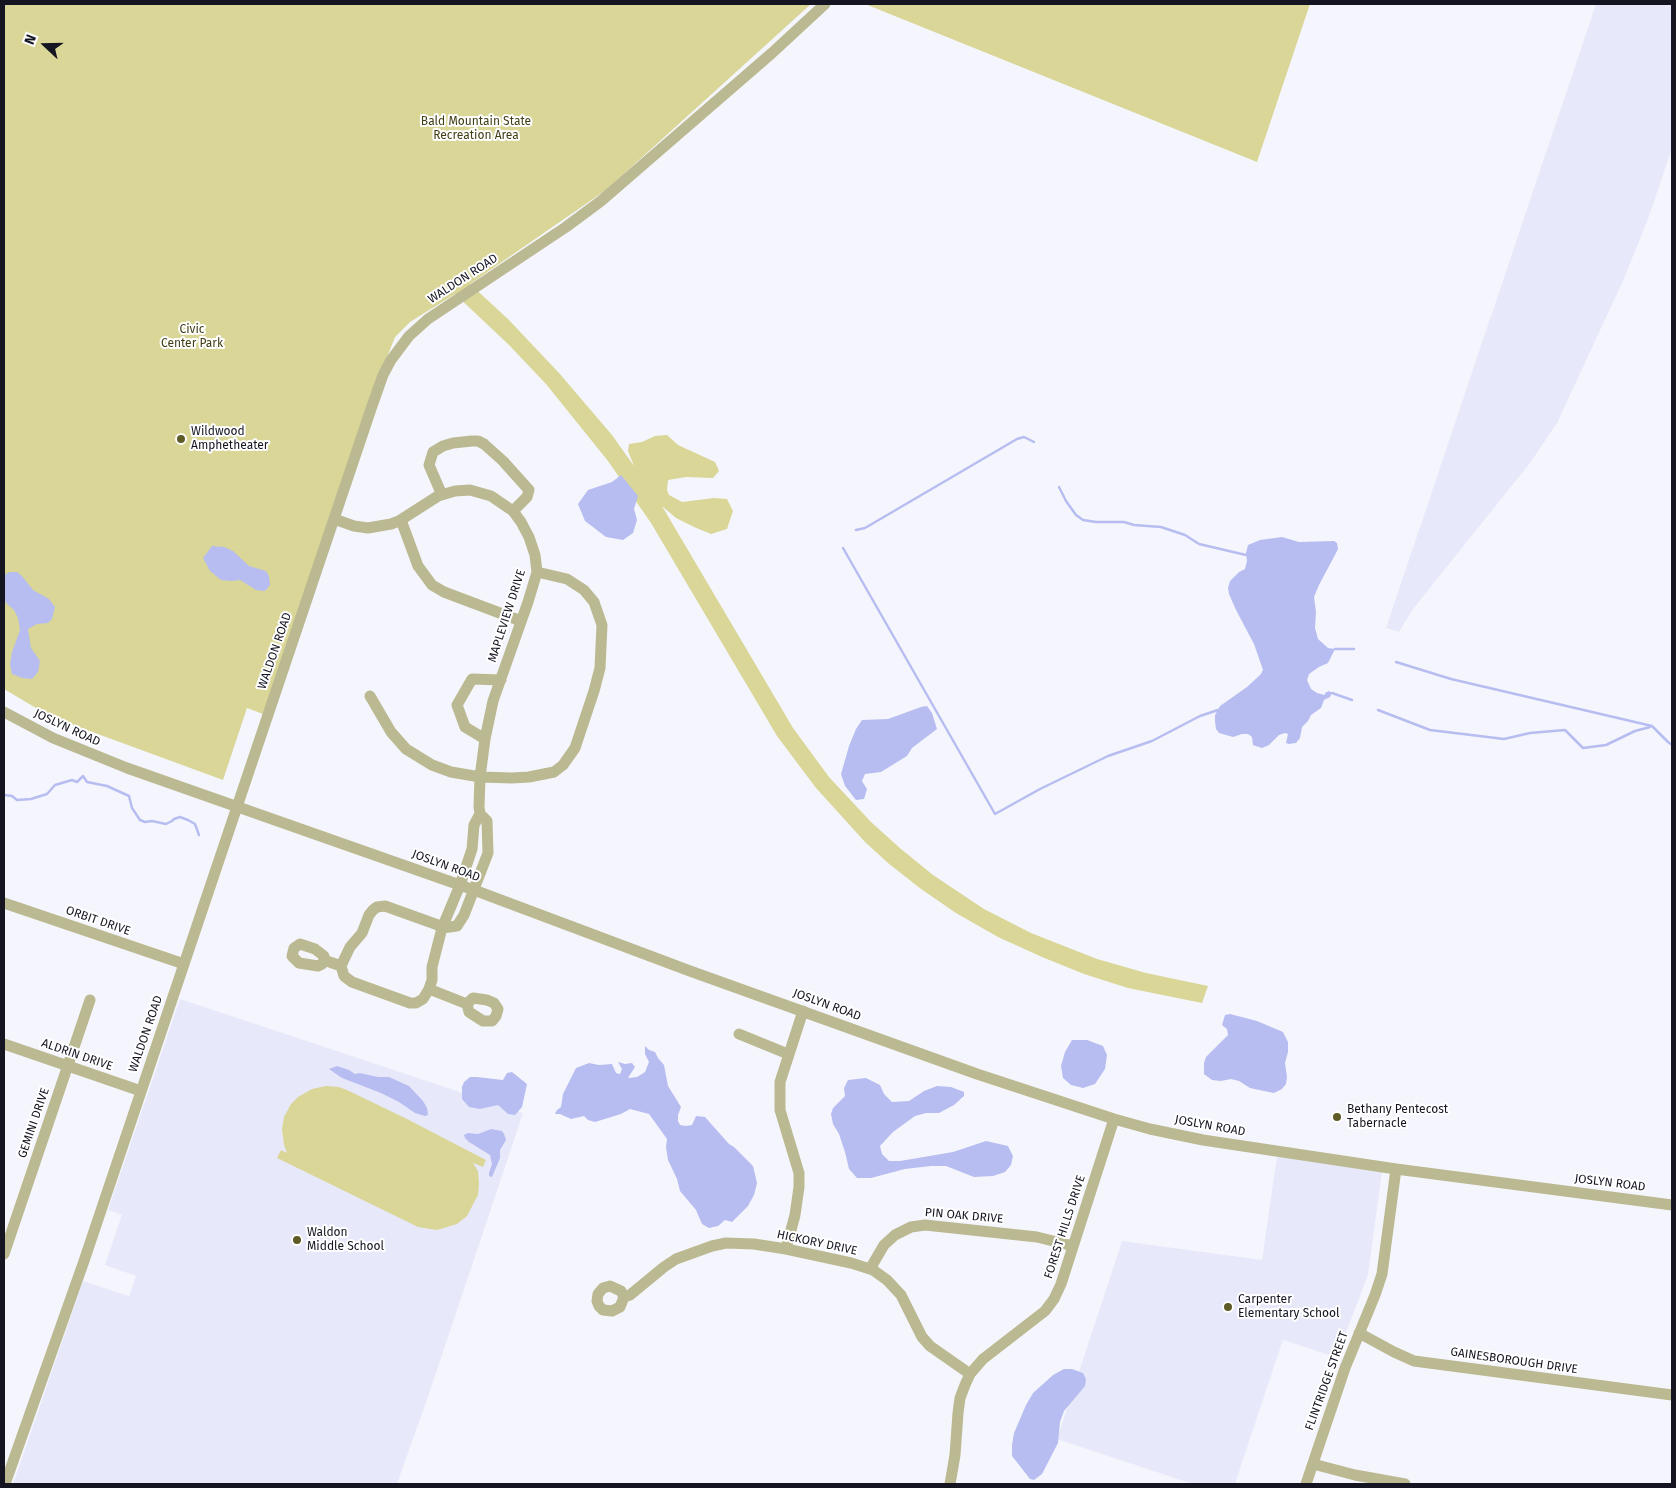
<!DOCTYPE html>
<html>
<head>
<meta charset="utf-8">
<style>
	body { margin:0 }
	#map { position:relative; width:1676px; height:1488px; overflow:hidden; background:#f5f6fd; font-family:"Fira Sans",sans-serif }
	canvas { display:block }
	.frame { position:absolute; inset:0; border:5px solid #141521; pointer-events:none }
	.north { position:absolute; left:20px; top:20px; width:50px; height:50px; -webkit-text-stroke:4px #fff; paint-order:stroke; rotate:291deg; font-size:14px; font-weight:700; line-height:20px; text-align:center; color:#141521 }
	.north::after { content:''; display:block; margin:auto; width:18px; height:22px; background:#141521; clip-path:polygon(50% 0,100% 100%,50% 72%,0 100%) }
</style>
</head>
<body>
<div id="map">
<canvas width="1676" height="1488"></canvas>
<div class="frame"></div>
<div class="north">N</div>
</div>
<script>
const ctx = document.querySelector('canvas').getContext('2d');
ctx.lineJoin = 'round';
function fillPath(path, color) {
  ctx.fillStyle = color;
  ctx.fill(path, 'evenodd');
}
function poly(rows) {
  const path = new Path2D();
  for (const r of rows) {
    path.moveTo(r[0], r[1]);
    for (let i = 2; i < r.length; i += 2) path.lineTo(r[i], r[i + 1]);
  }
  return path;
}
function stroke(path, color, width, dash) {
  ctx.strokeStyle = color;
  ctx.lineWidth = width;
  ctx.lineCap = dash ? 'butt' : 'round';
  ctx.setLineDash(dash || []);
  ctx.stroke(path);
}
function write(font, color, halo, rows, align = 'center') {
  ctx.font = font + ' "Fira Sans",sans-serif';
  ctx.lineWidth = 4;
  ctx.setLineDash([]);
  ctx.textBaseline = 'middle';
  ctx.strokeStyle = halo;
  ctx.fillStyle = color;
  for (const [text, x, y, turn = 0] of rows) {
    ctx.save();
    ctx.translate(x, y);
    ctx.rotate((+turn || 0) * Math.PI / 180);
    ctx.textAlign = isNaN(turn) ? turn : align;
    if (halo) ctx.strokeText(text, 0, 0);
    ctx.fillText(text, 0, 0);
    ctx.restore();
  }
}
fillPath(poly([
	[1596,4,1672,4,1672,148,1648,219,1623,281,1557,423,1530,463,1413,609,1399,632,1386,628],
	[180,999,523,1113,429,1394,397,1484,13,1484,83,1281,129,1296,136,1276,105,1265,122,1215,108,1210],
	[1277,1156,1382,1172,1368,1275,1342,1343,1336,1342,1332,1356,1283,1340,1235,1484,1193,1484,1057,1439,1122,1241,1262,1260]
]), '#e7e9fa');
fillPath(poly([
	[4,4,811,4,606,190,470,284,508,319,559,373,612,435,634,466,628,451,629,444,642,442,655,436,667,435,678,445,715,462,719,471,713,478,686,477,668,480,667,490,669,495,682,502,714,498,727,499,733,511,727,529,711,534,694,527,676,518,662,506,793,728,829,777,871,822,901,849,933,875,984,909,1031,933,1097,959,1146,973,1208,986,1202,1003,1128,988,1084,974,1042,957,998,937,956,913,921,889,888,863,865,842,816,788,777,736,651,523,608,461,546,384,509,345,455,294,410,322,395,337,368,405,263,714,247,708,223,780,76,726,36,708,4,689],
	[865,4,1310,4,1257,162],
	[326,1086,339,1087,347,1090,407,1119,486,1160,483,1167,473,1163,478,1171,479,1184,478,1195,467,1216,457,1224,437,1230,418,1227,277,1158,281,1150,287,1153,284,1145,282,1129,284,1117,291,1104,298,1097,312,1089]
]), '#d9d698');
fillPath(poly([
	[621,475,638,496,634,509,637,520,633,533,623,540,606,537,585,521,578,504,588,490,612,482],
	[1282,537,1299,542,1334,541,1337,543,1338,549,1336,553,1319,585,1314,597,1316,612,1315,628,1318,639,1328,648,1335,649,1328,663,1319,667,1309,674,1307,680,1311,689,1317,693,1325,695,1325,693,1329,691,1332,693,1330,697,1324,700,1321,708,1311,715,1308,721,1302,727,1300,738,1296,743,1289,744,1286,743,1288,734,1285,733,1279,735,1269,745,1262,748,1253,745,1252,737,1248,734,1242,734,1233,737,1219,733,1216,729,1215,721,1215,715,1220,706,1247,687,1261,674,1263,670,1254,644,1236,610,1229,594,1228,588,1230,581,1239,572,1245,569,1247,561,1246,553,1248,545,1260,540],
	[212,546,224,547,233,551,249,566,266,571,269,576,270,585,265,591,256,590,240,580,232,581,221,580,210,571,203,558],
	[10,572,17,572,22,576,33,590,49,599,55,607,52,619,48,623,37,624,28,629,31,648,40,661,38,672,32,679,22,678,12,674,10,664,12,652,20,630,18,618,14,610,6,603,4,599,4,575],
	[927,706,932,713,937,729,912,748,907,756,881,772,865,774,862,781,867,789,864,799,856,800,845,786,841,774,849,746,856,729,862,720,888,719,921,707],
	[1230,1014,1257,1021,1283,1032,1288,1042,1288,1052,1285,1063,1287,1077,1286,1084,1282,1089,1274,1093,1264,1091,1250,1088,1239,1081,1231,1079,1221,1081,1212,1080,1204,1074,1204,1063,1206,1057,1228,1035,1227,1029,1222,1025,1225,1015],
	[1072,1040,1087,1040,1103,1046,1107,1055,1105,1069,1095,1084,1083,1088,1071,1085,1063,1078,1061,1066,1065,1052],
	[645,1046,649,1050,655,1052,658,1058,664,1065,668,1086,681,1107,678,1115,678,1121,680,1125,686,1126,692,1125,696,1116,705,1117,729,1144,734,1147,753,1166,757,1183,754,1195,748,1206,732,1222,725,1220,718,1226,709,1228,702,1224,696,1210,680,1191,677,1179,668,1160,666,1147,667,1139,649,1114,630,1109,621,1114,595,1122,588,1120,584,1116,571,1119,560,1114,555,1114,557,1110,561,1107,563,1094,576,1068,589,1063,599,1065,612,1064,616,1073,620,1074,622,1069,618,1062,625,1064,632,1063,635,1067,628,1078,637,1077,645,1072,649,1062,645,1054],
	[337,1066,349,1070,355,1074,360,1073,378,1077,389,1077,409,1086,423,1101,427,1108,428,1115,425,1116,415,1113,399,1102,381,1093,342,1078,329,1069],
	[512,1072,527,1084,522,1107,515,1115,508,1114,498,1105,480,1109,469,1107,462,1099,462,1087,464,1082,470,1077,477,1077,503,1080,507,1073],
	[866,1078,880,1085,884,1094,892,1102,909,1101,924,1091,937,1086,951,1087,964,1092,964,1096,954,1105,939,1113,926,1113,915,1116,893,1132,880,1146,882,1154,889,1161,900,1161,953,1152,986,1141,1008,1146,1013,1156,1011,1165,1005,1172,993,1176,974,1177,946,1166,931,1166,905,1169,871,1178,857,1178,849,1169,845,1152,839,1134,833,1124,831,1114,833,1108,845,1096,844,1088,848,1080],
	[491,1129,502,1131,504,1134,506,1140,500,1150,500,1158,492,1177,489,1176,489,1173,492,1164,490,1155,469,1142,465,1138,464,1135,468,1133,478,1134],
	[1064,1369,1072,1369,1083,1373,1086,1379,1085,1386,1064,1411,1060,1422,1058,1443,1042,1474,1034,1480,1030,1479,1012,1456,1012,1445,1014,1433,1026,1405,1033,1393,1053,1375]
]), '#b7bdf0');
stroke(poly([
	[1059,487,1066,501,1076,515,1083,520,1096,522,1124,522,1134,525,1161,527,1185,535,1199,544,1246,555],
	[856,530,865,528,1017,439,1024,437,1034,442],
	[843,548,995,814,1040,789,1108,756,1152,741,1200,716,1218,710],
	[1335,649,1354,649],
	[1396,662,1451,679,1652,726,1668,742,1672,745],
	[1332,693,1352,700],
	[1378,710,1430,730,1504,739,1530,733,1565,730,1583,748,1606,745,1635,731,1650,727],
	[4,795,12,796,17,800,31,799,47,794,55,785,72,780,77,782,83,776,87,782,107,786,129,796,132,808,140,820,145,822,152,821,166,824,172,821,174,819,180,817,188,820,195,824,199,835]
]), '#b7bdf0', 2.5);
stroke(poly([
	[442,495,429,465,433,452,443,446,453,443,472,441,478,441,484,444,503,461,529,490,527,497,513,511],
	[334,519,354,526,368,528,391,524,399,521,438,496,455,491,470,490,491,496,513,511,521,522,529,537,535,555,537,572,528,602,493,701,485,739,480,777,479,807,480,814,487,821,488,853,464,915,457,926,442,928],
	[401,520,418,566,432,585,444,592,521,621],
	[370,696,391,732,406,749,432,765,451,772,480,777,512,778,529,777,554,772,563,765,575,748,594,691,600,668,602,625,594,602,584,590,567,579,537,572],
	[4,712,53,738,127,768,474,890,690,971,977,1074,1114,1119,1150,1129,1203,1140,1396,1169,1672,1205],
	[485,739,465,727,457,705,472,679,501,680],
	[4,903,184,964],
	[324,960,322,964,318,966,299,963,292,956,294,948,300,944,315,949,324,956,324,960,341,966,344,976,352,982,410,1003,416,1003,423,999,429,989,432,980,432,967,442,928,460,885,472,849,474,825,480,814],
	[341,966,350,947,362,933,369,915,373,910,377,907,385,906,438,925,442,928],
	[429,989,467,1004,469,1012,483,1021,492,1021,496,1016,498,1009,494,1003,487,1000,473,998,467,1004],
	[739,1034,788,1054],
	[4,1044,141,1091],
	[786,1249,795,1215,799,1187,799,1173,780,1110,780,1082,803,1011],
	[4,1254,90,1000],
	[870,1269,884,1245,895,1235,911,1227,925,1225,1037,1237,1073,1246],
	[624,1297,620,1307,612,1311,603,1310,599,1306,597,1301,598,1294,603,1288,610,1286,621,1291,624,1297,630,1295,664,1267,676,1259,712,1246,726,1243,754,1244,786,1249,851,1263,873,1270,887,1280,901,1295,922,1337,930,1346,970,1374],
	[1359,1333,1394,1352,1414,1361,1672,1395],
	[1313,1464,1355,1475,1405,1484],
	[5,1484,84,1261,372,406,383,375,391,360,409,336,428,319,566,227,601,201,772,53,825,4],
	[950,1484,955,1455,958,1413,960,1398,965,1385,970,1374,983,1359,1045,1311,1054,1299,1061,1284,1114,1119],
	[1306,1484,1345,1368,1375,1295,1382,1274,1396,1169]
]), '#bbb992', 11);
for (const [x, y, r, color] of [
	[181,439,5,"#5f5b27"],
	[1337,1117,5,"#5f5b27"],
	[297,1240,5,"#5f5b27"],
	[1228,1307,5,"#5f5b27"]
]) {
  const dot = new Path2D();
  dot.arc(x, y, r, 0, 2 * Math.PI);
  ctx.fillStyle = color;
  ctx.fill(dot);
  stroke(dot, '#fff', 2);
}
write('12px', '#413e15', '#fff', [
	["Bald Mountain State",476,122],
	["Recreation Area",476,136],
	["Civic",192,330],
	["Center Park",192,344]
]);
write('12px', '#141521', '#fff', [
	["WALDON ROAD",463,279,-33],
	["MAPLEVIEW DRIVE",507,616,-72],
	["WALDON ROAD",275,651,-71],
	["JOSLYN ROAD",67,728,25],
	["JOSLYN ROAD",446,866,20],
	["ORBIT DRIVE",98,921,19],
	["JOSLYN ROAD",827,1005,20],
	["WALDON ROAD",146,1034,-71],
	["ALDRIN DRIVE",77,1055,19],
	["GEMINI DRIVE",34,1123,-71],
	["JOSLYN ROAD",1210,1126,10],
	["JOSLYN ROAD",1610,1183,7],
	["PIN OAK DRIVE",964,1216,5],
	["FOREST HILLS DRIVE",1065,1227,-72],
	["HICKORY DRIVE",817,1243,12],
	["GAINESBOROUGH DRIVE",1514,1361,8],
	["FLINTRIDGE STREET",1327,1381,-70]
]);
write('12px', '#141521', '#fff', [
	["Wildwood",191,432],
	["Amphetheater",191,446],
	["Bethany Pentecost",1347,1110],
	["Tabernacle",1347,1124],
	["Waldon",307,1233],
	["Middle School",307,1247],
	["Carpenter",1238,1300],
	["Elementary School",1238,1314]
], 'left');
</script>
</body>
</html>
